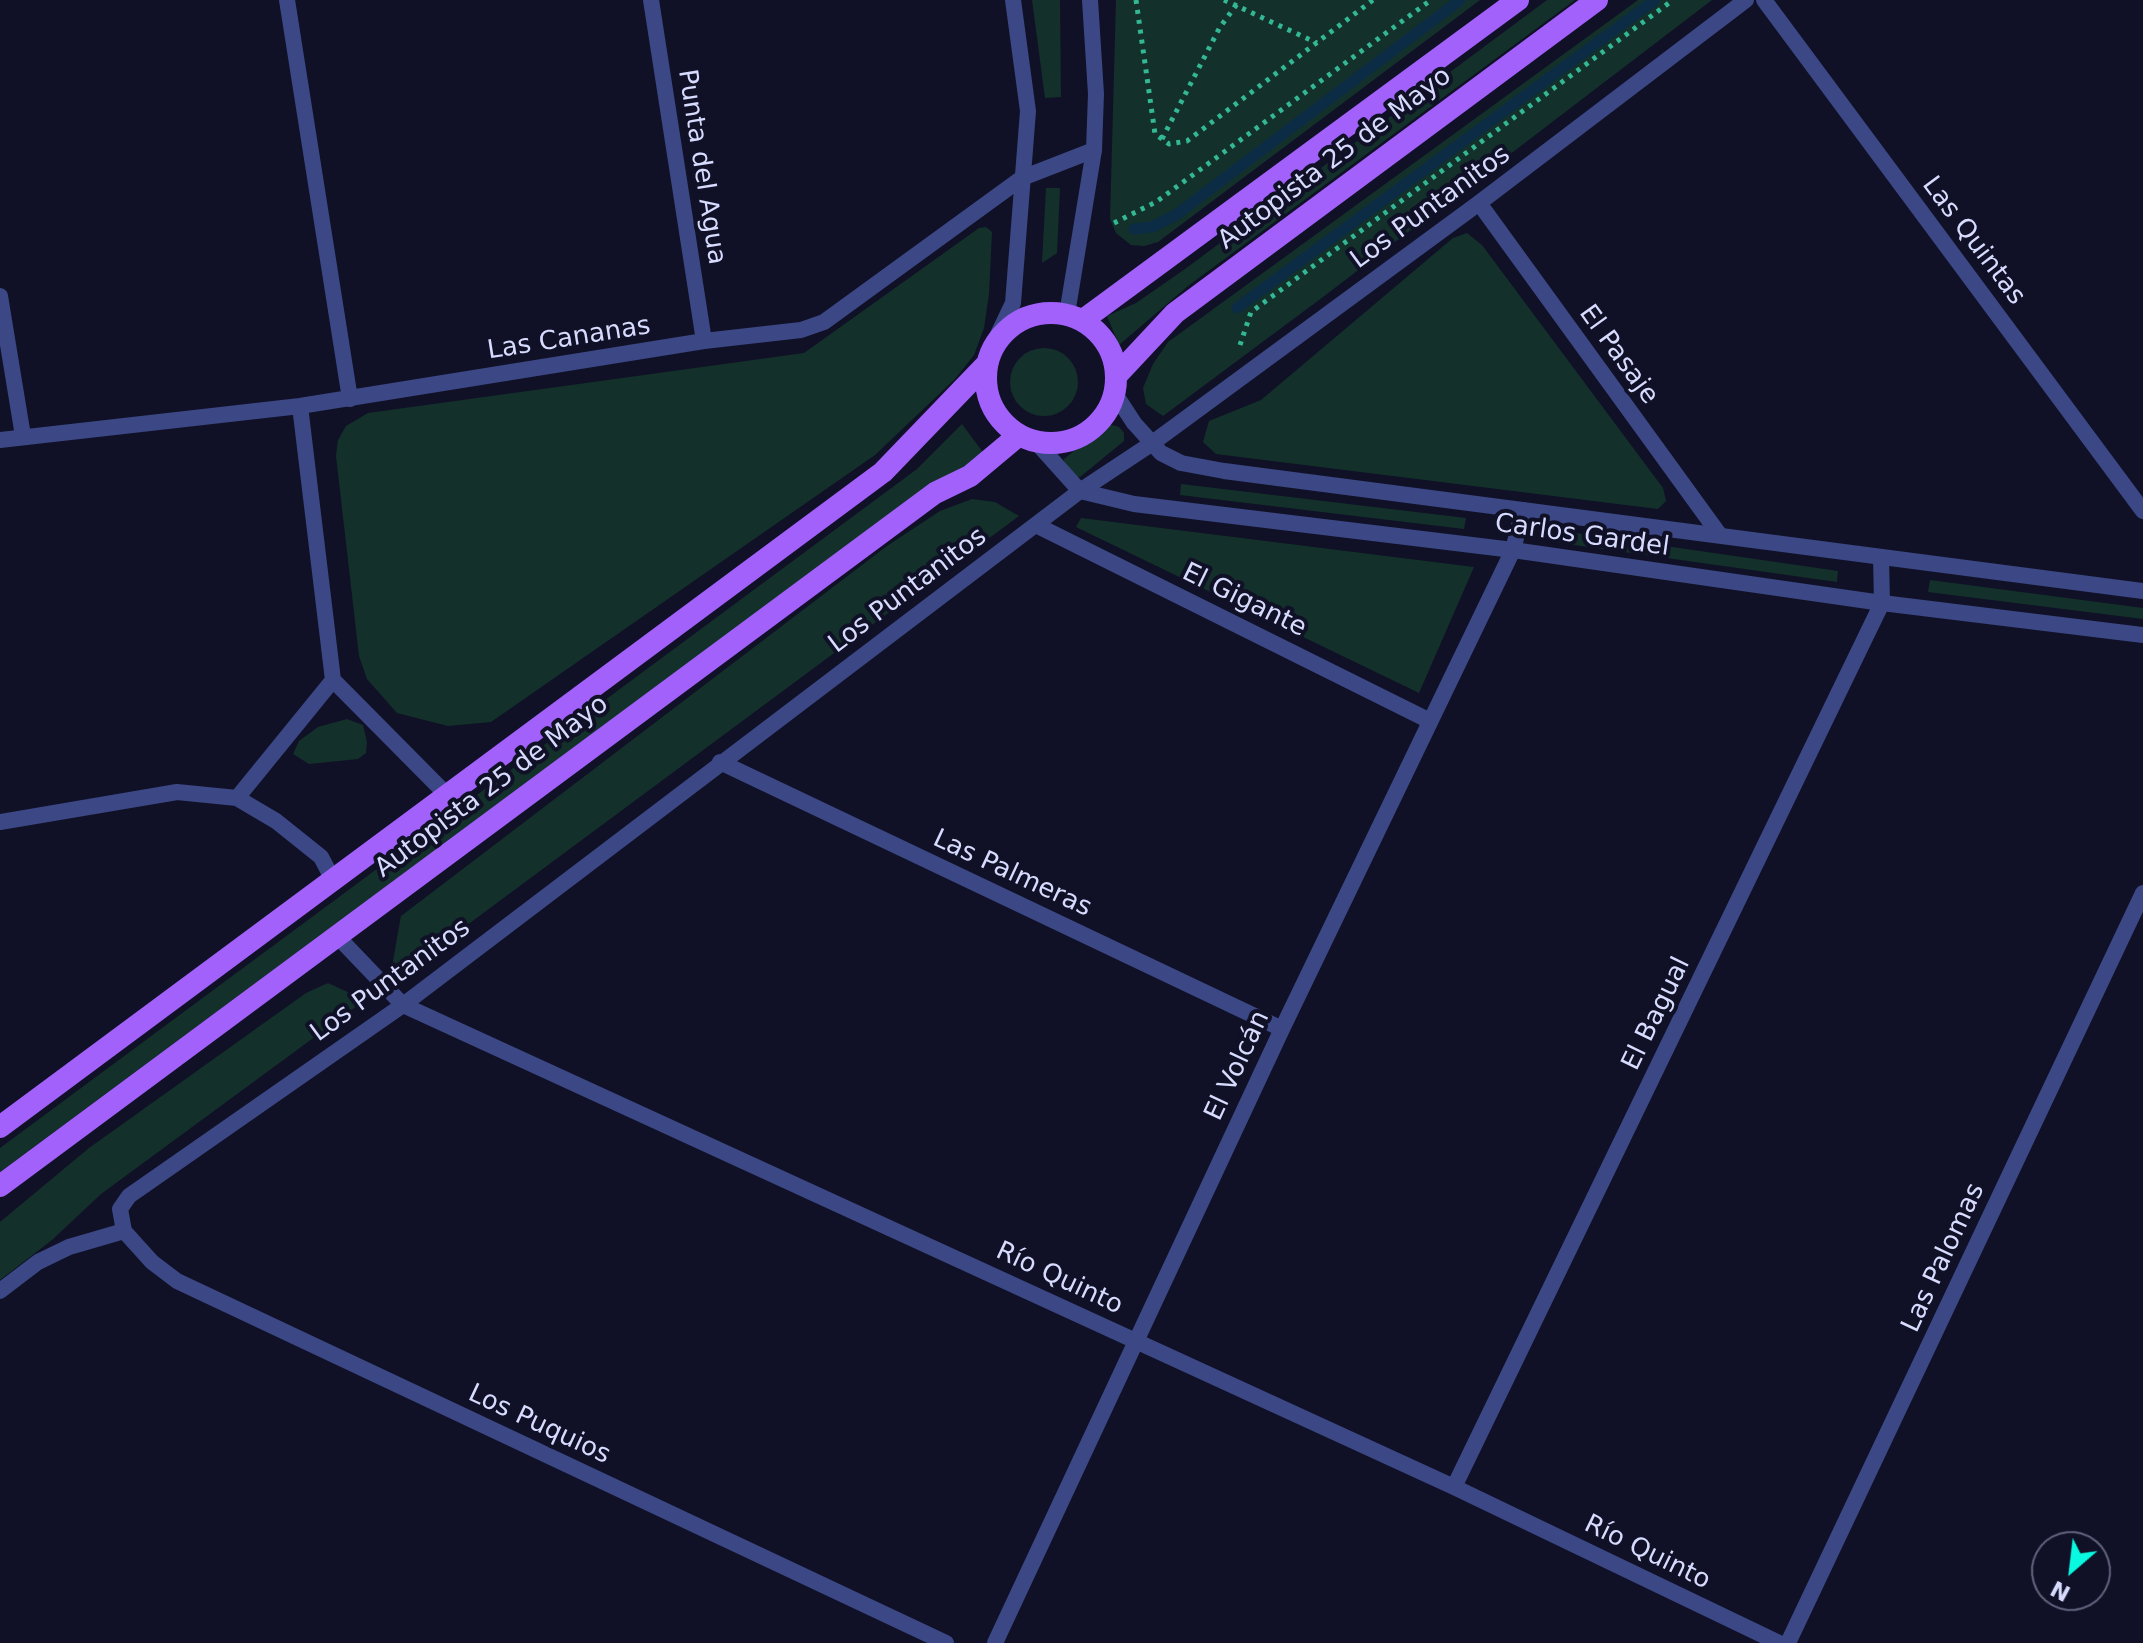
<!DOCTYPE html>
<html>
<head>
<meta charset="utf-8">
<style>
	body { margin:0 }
	#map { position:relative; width:2143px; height:1643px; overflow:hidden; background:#101127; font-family:"DejaVu Sans",sans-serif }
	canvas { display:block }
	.north { position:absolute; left:2031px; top:1531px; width:80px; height:80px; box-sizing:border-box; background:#101127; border:2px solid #60627d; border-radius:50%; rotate:208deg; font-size:22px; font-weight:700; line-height:32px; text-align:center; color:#d7dbfe }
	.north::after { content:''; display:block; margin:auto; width:28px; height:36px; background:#08f9e0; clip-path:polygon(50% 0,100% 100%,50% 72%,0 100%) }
</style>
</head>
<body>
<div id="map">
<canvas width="2143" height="1643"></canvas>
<div class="north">N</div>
</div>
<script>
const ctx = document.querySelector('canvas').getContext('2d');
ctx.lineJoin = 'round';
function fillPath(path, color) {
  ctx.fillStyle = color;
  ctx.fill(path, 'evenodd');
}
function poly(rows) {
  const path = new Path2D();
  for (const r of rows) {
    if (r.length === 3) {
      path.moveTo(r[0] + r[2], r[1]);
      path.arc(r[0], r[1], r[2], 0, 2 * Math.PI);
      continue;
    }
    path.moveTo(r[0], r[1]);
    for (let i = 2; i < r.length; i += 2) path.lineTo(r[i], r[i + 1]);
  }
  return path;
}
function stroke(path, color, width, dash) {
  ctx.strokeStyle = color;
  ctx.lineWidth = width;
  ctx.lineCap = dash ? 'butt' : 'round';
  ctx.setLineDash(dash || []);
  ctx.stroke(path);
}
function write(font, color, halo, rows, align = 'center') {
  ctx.font = font + ' "DejaVu Sans",sans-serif';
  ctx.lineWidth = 8;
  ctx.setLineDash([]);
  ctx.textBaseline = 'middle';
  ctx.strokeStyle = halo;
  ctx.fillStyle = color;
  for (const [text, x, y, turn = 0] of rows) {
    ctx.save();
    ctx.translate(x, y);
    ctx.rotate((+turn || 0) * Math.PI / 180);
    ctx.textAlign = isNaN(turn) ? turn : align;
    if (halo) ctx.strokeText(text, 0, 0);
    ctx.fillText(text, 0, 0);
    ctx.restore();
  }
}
fillPath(poly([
	[1032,0,1060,0,1061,97,1045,98],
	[1116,0,1480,0,1158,242,1144,246,1131,245,1116,233,1110,219],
	[1547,0,1575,0,1188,286,1119,345,1107,316,1136,303,1185,269],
	[1638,0,1712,0,1323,297,1163,416,1146,404,1143,388,1153,364,1168,342],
	[1046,188,1060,188,1057,253,1042,263],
	[986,227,992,232,989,294,984,328,974,355,955,379,875,455,491,722,448,726,397,713,367,679,359,656,336,456,338,440,346,426,368,413,804,353,979,228],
	[1467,233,1482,245,1663,488,1666,501,1658,509,1216,454,1203,442,1209,421,1261,400,1453,238],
	[1044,382,34],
	[962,424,985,455,962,470,931,483,0,1172,0,1148,917,469],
	[1108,424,1119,427,1124,433,1124,441,1080,477,1073,475,1063,465,1064,459],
	[1181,484,1466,518,1464,529,1180,495],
	[972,499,995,502,1019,516,397,977,392,966,401,916,887,546,940,511],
	[1081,518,1474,567,1419,693,1076,527],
	[1555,530,1838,571,1837,582,1553,542],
	[1930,580,2143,608,2143,619,1928,592],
	[347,719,363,725,367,742,366,753,358,759,309,764,293,754,299,741,318,727],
	[328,983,365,1000,101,1194,52,1240,0,1280,0,1222,89,1148,306,993]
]), '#13312a');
stroke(poly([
	[1134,229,1152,227,1176,215,1460,0],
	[1237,308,1655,0]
]), '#0c2c45', 11);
stroke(poly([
	[1136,0,1155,134,1169,144,1187,141,1373,0],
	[1224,0,1317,43],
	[1162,139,1220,27,1240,0],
	[1114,223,1156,202,1431,0],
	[1240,345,1251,312,1673,0]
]), '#33b794', 5, [4, 6]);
stroke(poly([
	[287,0,350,399],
	[651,0,704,341],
	[1764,0,2143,511],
	[1479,203,1719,534],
	[0,296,23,436],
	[300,406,333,680,447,795],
	[0,440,300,406,704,341,801,330,824,322,1022,178,1094,150],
	[1036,525,1430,721],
	[720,762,1282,1029],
	[237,798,333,680],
	[0,822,177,792,237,798,276,821,321,857,332,878],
	[337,936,403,1005,1454,1487,1779,1643],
	[0,1291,38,1262,69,1247,124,1231],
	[1454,1487,1882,603,1881,557],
	[995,1643,1282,1029,1513,550,1523,510],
	[1788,1643,2143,893]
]), '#3c4885', 16);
stroke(poly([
	[1067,314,1094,150,1096,94,1090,0],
	[992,347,1013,303,1028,111,1013,0],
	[1115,394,1134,423,1161,453,1181,463,1224,471,2143,591],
	[1036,442,1080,491,1134,504,1513,550,1882,603,2143,635],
	[946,1643,177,1281,152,1262,124,1231,120,1209,129,1196,403,1005,1080,491,1151,444,1479,203,1746,0]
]), '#3c4885', 16);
stroke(poly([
	[1051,378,65],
	[1083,320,1518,0],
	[1117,375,1175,313,1597,0],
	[0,1127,883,472,986,365],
	[0,1186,935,493,970,476,1019,435]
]), '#a261fb', 22);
write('26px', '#d7dbfe', '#101127', [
	["Autopista 25 de Mayo",1335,159,-37],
	["Punta del Agua",701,167,81],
	["Los Puntanitos",1431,208,-36],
	["Las Quintas",1973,241,53],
	["Las Cananas",569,339,-9],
	["El Pasaje",1618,355,54],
	["Carlos Gardel",1582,536,8],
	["Los Puntanitos",908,591,-37],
	["El Gigante",1244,601,26],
	["Autopista 25 de Mayo",492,787,-37],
	["Las Palmeras",1012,874,25],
	["Los Puntanitos",391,981,-36],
	["El Bagual",1657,1014,-64],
	["El Volcán",1238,1066,-65],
	["Las Palomas",1944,1258,-65],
	["Río Quinto",1059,1279,25],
	["Los Puquios",539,1425,25],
	["Río Quinto",1647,1553,26]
]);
</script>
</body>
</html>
